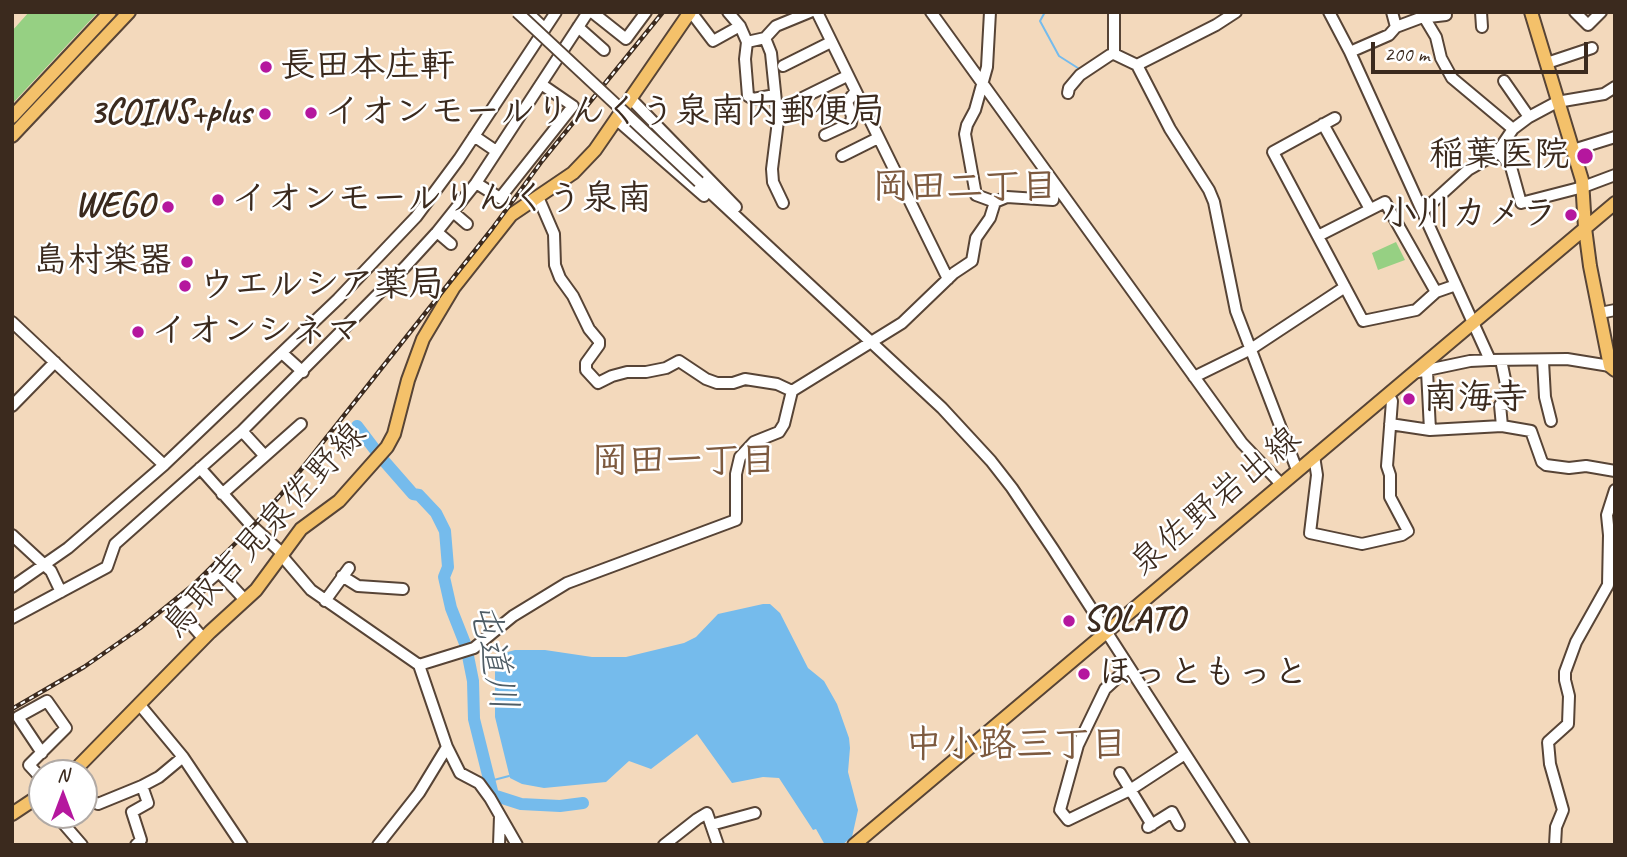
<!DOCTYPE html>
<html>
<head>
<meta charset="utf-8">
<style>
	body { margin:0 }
	#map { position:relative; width:1627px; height:857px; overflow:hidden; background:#f3d9bc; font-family:Caveat,sans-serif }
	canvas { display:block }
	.frame { position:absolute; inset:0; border:14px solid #3b2a1e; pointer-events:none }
	.north { position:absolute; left:28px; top:759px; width:70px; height:70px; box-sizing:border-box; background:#fff; border:2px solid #b1aaa5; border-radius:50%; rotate:0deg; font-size:19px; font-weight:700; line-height:28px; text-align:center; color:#3b2a1e }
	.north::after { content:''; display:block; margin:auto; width:24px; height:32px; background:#b5179e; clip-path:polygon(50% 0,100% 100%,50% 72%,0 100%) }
	.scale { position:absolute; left:1371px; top:42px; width:217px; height:32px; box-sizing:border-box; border:4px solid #3b2a1e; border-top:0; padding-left:9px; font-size:21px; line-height:24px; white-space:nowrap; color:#3b2a1e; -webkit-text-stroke:5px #fff; paint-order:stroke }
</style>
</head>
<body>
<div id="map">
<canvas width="1627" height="857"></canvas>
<div class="frame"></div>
<div class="north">N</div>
<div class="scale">200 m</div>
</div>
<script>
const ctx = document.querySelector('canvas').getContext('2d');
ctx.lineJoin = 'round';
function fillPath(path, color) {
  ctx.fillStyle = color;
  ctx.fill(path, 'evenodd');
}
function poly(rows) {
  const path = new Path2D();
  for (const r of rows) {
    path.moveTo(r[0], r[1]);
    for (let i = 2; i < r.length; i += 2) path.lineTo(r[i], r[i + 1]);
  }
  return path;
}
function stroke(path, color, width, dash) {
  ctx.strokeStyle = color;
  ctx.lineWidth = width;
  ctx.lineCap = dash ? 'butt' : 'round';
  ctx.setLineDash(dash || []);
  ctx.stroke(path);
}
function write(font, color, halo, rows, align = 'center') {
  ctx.font = font + ' Caveat,"Klee One",sans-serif';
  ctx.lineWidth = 5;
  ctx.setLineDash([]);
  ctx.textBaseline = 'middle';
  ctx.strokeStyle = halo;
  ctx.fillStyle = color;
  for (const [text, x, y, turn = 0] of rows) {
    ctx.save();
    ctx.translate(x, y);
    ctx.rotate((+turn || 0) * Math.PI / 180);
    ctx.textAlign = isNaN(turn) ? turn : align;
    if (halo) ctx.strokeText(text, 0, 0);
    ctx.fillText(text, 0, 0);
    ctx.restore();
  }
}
fillPath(poly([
	[29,12,98,12,12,104,12,31],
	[1396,242,1405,260,1378,270,1372,253]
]), '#96d083');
fillPath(poly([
	[763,604,770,604,780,613,808,668,824,681,837,704,849,738,850,748,848,772,858,810,852,837,842,845,825,845,816,829,813,830,779,778,763,777,732,783,697,734,651,769,629,761,606,782,544,788,522,784,510,778,495,717,495,662,500,654,515,650,545,650,592,657,626,657,684,643,696,637,718,614]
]), '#75bbec');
stroke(poly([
	[1045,12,1040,21,1059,56,1081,70],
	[490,781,509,776]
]), '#75bbec', 2);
stroke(poly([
	[357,426,376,451],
	[385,462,413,494,419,495,436,513,445,531,448,567,444,577,451,608,466,646,473,681,474,719,493,795,521,804,560,806,583,803]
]), '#75bbec', 12);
const minor = poly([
	[527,12,545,29],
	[592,12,626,39,646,12],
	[691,12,713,41,740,26],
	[728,12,740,26,747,42,745,59,748,96,753,99,775,95],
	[817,12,948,279],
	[931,12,1242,443,1281,484],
	[990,12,987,67,975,110,967,125,965,134,976,195,995,202],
	[1114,12,1114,54],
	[1236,12,1216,25,1137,65,1170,129,1209,190,1214,202,1236,311,1297,470],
	[1329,12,1350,52,1490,360,1567,359,1610,366],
	[1392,12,1396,27],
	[1481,12,1482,27],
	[1575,12,1588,25,1601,12],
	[1424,17,1436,37,1441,58,1452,78,1513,129],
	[578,27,604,50],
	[765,38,771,53,778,121,772,169,773,182,783,203],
	[747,42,765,38,776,26,810,12],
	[1350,52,1389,35,1396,27,1420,18,1446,15],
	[1547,63,1592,48],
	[783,66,831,42],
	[1504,81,1529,117],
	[1068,93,1069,88,1080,75,1110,55,1114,54,1137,65],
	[631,99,736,207],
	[782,108,847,76],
	[1335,118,1273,152,1363,321,1416,310,1436,292,1456,285],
	[617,120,704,196],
	[1323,124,1370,209],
	[825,135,851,123,852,116,847,102,855,92],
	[474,136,496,151],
	[1573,150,1615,137],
	[1498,151,1511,167,1521,203,1583,187,1615,175],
	[842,156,878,138],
	[699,182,942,408,991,461,1012,488,1053,549,1244,845],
	[476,183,500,198,573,106,541,84],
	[538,197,554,234,555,265,560,278,573,296,589,329,599,341,599,345,586,363,586,370,598,383,612,376,627,372,646,372,666,368,679,361,706,379,717,383,733,383,745,379,777,384,792,391,902,323,954,273,972,261,976,238,990,218,995,202,1007,197,1053,200,1054,190,1057,188],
	[1423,211,1468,170,1496,154,1513,129,1529,117,1557,102,1604,94,1615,87],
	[453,212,467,224],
	[437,232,451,244],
	[1318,236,1385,202,1436,292],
	[1600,313,1615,310],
	[12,322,164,465],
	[282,353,303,372],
	[1543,361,1545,397,1551,421],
	[1427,371,1430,430],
	[1413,373,1470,361,1490,360],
	[1194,377,1251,349,1345,287],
	[12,406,55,362],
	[1390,424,1430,430,1502,426,1500,405,1510,404,1501,360],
	[1502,426,1531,431,1542,462,1546,465,1569,468,1586,466,1615,471],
	[242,431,264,455],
	[1314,456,1317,475,1310,533,1362,544,1402,535,1408,531,1390,497,1390,475,1387,466,1392,401,1388,394],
	[200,468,250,524,283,554],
	[222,494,301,424],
	[12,535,51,571,61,592],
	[282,556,311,590,419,665,447,747,460,773,479,783,490,798,517,845],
	[342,576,358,586,403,589],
	[12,587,68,548,164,465,338,299,416,217,459,159,556,12],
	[325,601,349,568],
	[12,618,107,567,115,544,242,431,405,267,437,232,476,183,588,12],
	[203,638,177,608,219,572,245,600],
	[419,665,474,648,513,616,567,583,736,520,736,474,740,457,754,442,779,432,784,424,792,391],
	[1129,667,1105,689,1078,745,1060,810,1068,820,1130,790,1185,754],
	[139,704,183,757,242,845],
	[42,753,18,717,47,701,66,728,29,765,42,779],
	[1120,773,1152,825],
	[84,797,98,804,142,786,159,777,183,757],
	[56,815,82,845],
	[711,825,755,813],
	[1148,827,1172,812,1179,825],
	[136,845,141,840,132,812,148,803,142,786],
	[378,845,419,793,447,747],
	[499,845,500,816],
	[664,845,697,819,707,813,718,845],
	[1555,845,1556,827,1563,810,1550,764,1548,742,1568,724,1569,696,1565,680,1565,672,1576,642,1608,585,1609,535,1607,515,1615,490]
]);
const major = poly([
	[1531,12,1582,180,1585,228,1590,266,1610,366,1615,370],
	[12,117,110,12],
	[12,136,129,12],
	[72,773,210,632,256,590,301,529,339,501,387,447,394,434,408,380,423,339,454,287,511,215,573,173,595,150,690,12],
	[12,814,42,794],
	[854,845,1615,203]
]);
stroke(minor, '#574436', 14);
stroke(major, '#574436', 16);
stroke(minor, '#fff', 10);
stroke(major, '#f4c16a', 12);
const rail = poly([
	[12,709,84,667,140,628,193,585,256,523,284,491,492,229,542,161,663,12]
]);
stroke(rail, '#3b2a1e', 4.5);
stroke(rail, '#fff', 2, [5]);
const minorBridge = poly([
	[517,12,699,182]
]);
stroke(minorBridge, '#574436', 14, []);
stroke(minorBridge, '#fff', 10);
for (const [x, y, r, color] of [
	[266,67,7,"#b5179e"],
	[311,113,7,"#b5179e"],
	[265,114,7,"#b5179e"],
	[1585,156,9,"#b5179e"],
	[218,200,7,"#b5179e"],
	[168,207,7,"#b5179e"],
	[1571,215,7,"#b5179e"],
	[187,262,7,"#b5179e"],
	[185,286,7,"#b5179e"],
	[138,332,7,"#b5179e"],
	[1409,399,7,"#b5179e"],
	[1069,621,7,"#b5179e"],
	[1084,674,7,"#b5179e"]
]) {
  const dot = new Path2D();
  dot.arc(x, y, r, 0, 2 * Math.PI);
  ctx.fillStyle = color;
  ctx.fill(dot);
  stroke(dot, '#fff', 2.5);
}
write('bold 35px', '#3b2a1e', '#fff', [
	["長田本庄軒",280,67],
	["イオンモールりんくう泉南内郵便局",325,113],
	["3COINS+plus",251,114,"right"],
	["稲葉医院",1569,156,"right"],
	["イオンモールりんくう泉南",232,200],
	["WEGO",154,207,"right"],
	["小川カメラ",1557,215,"right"],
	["島村楽器",173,262,"right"],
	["ウエルシア薬局",199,286],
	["イオンシネマ",152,332],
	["南海寺",1423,399],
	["SOLATO",1083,621],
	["ほっともっと",1098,674]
], 'left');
write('35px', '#3b2a1e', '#fff', [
	["泉佐野岩出線",1216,502,-40],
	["鳥取吉見泉佐野線",265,531,-47]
]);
write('bold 37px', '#7d5a3f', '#fff', [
	["岡田二丁目",965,188],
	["岡田一丁目",684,462],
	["中小路三丁目",1016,746]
]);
write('italic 37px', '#4f5d66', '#fff', [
	["屯道川",492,656,78]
]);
</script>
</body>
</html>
